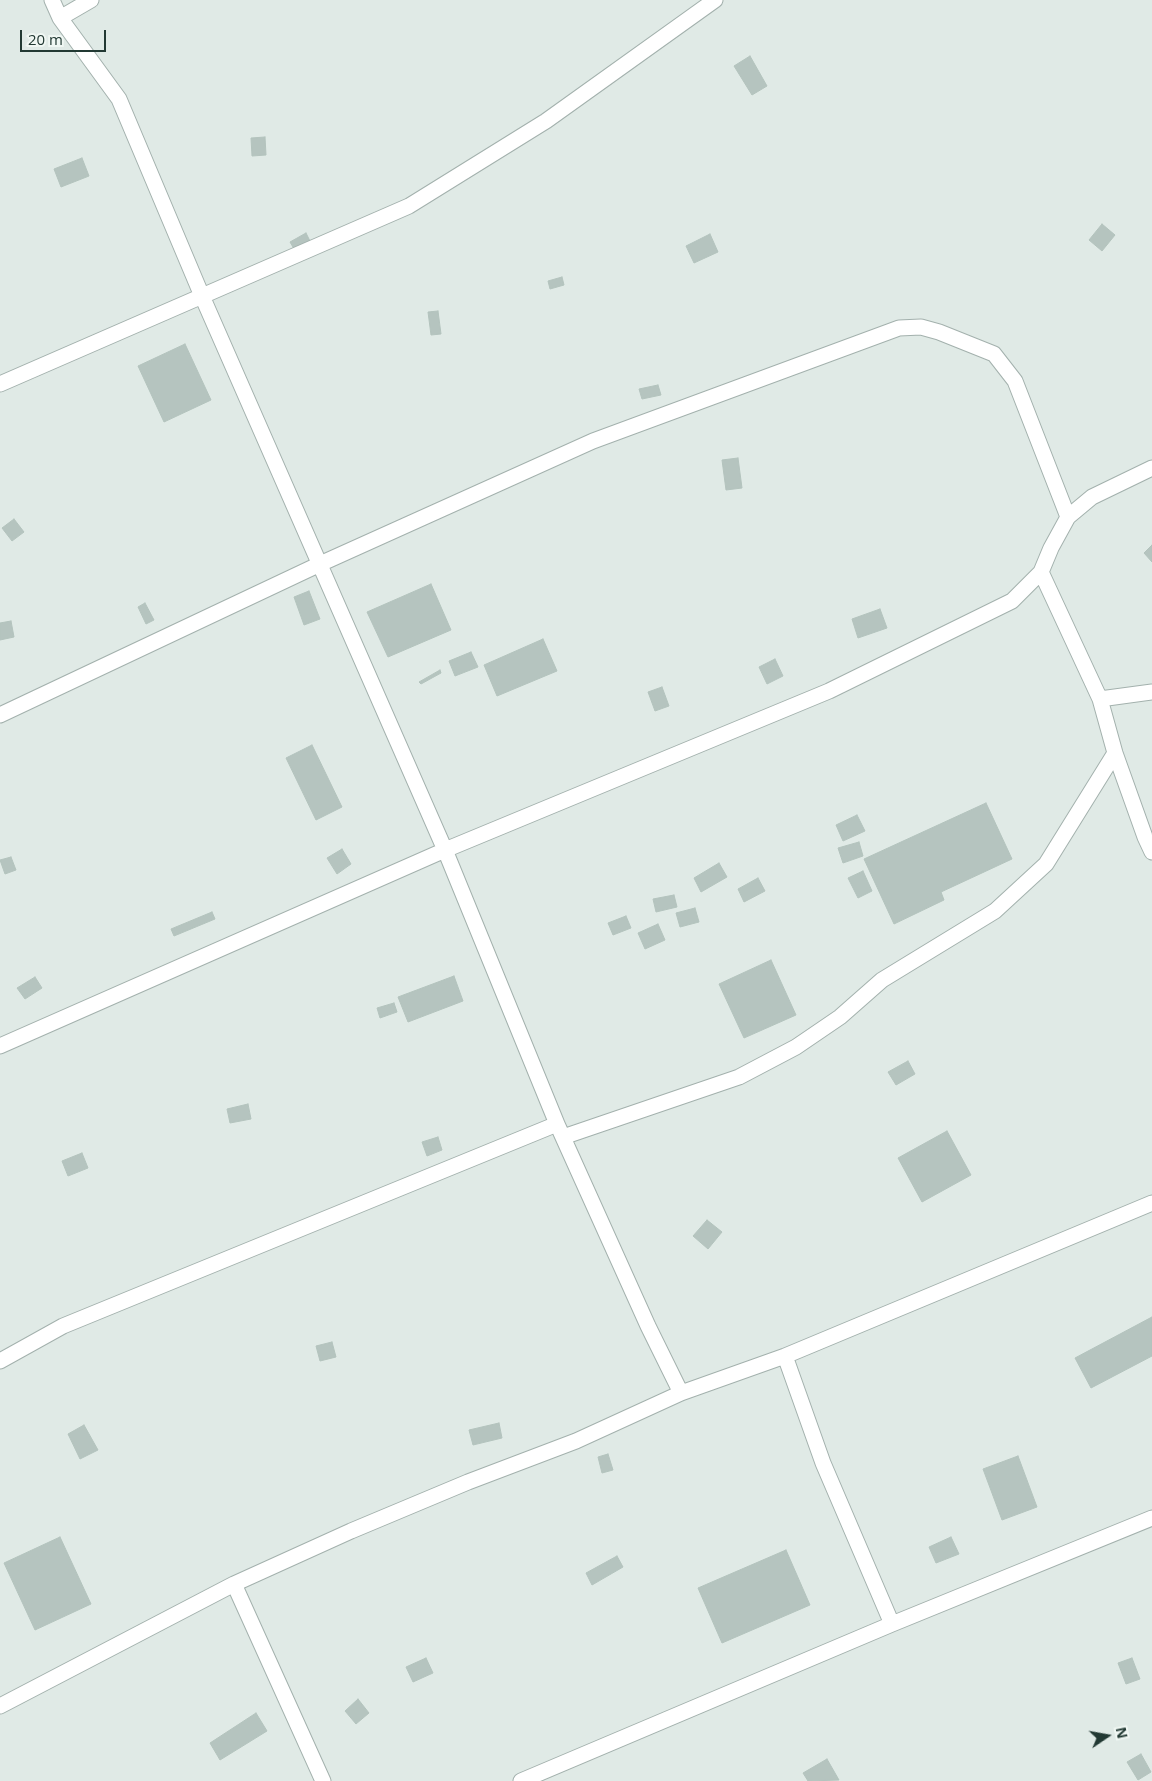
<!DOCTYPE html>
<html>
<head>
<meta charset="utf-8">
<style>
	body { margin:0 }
	#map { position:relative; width:1152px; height:1781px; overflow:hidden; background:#e0eae6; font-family:"Open Sans",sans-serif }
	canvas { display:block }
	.north { position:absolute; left:1082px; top:1711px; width:50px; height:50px; -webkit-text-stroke:4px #f0f7f3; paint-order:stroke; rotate:78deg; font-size:14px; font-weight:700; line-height:20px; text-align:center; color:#223933 }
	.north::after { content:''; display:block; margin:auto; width:18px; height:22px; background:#223933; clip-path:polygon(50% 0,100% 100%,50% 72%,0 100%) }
	.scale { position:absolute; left:20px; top:30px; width:86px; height:22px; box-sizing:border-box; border:2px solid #223933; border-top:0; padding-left:6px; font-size:15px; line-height:18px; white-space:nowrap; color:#223933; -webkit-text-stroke:4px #f0f7f3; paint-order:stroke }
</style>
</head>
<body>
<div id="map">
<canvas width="1152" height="1781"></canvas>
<div class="north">N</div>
<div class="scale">20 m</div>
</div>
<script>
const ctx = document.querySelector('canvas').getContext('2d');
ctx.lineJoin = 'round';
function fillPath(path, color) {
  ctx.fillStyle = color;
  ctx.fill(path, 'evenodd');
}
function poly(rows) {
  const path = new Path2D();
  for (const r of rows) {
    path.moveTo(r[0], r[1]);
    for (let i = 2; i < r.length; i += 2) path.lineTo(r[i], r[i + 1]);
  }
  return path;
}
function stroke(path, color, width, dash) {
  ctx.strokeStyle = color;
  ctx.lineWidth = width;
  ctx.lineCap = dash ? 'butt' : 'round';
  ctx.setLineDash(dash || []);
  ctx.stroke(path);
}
const building = poly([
	[750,56,767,86,752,95,734,66,750,56],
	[265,137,266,155,252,156,251,138,265,137],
	[82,158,89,176,61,187,54,169,82,158],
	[1102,224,1115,235,1102,251,1089,240,1102,224],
	[306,233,312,245,297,254,290,242,306,233],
	[710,234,718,252,694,263,686,246,710,234],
	[562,277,564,285,550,289,548,281,562,277],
	[438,311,441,334,431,335,428,312,438,311],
	[185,344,211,400,164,422,138,366,185,344],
	[658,385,661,395,642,399,639,389,658,385],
	[738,458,742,488,726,490,722,460,738,458],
	[14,519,24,532,12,541,2,528,14,519],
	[1152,545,1152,562,1144,553,1152,545],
	[431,584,451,630,388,657,367,612,431,584],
	[309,591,320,619,304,625,294,597,309,591],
	[145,603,154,620,146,624,138,607,145,603],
	[880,609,887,628,858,638,852,619,880,609],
	[11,621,14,637,0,640,0,623,11,621],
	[543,639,557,671,497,696,484,665,543,639],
	[471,652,478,667,455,676,449,661,471,652],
	[775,659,783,676,767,684,759,667,775,659],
	[440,670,441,673,421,684,419,682,440,670],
	[662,687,669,706,655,711,648,692,662,687],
	[312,745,342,807,316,820,286,758,312,745],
	[986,803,1012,859,941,892,944,900,894,924,864,859,986,803],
	[857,815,865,831,843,841,836,825,857,815],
	[859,842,863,856,843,863,838,848,859,842],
	[342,849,351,864,337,874,327,858,342,849],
	[11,857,16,870,5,874,0,860,11,857],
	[719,863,727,877,701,892,694,878,719,863],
	[863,871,872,891,858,898,848,878,863,871],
	[758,878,765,891,744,902,738,889,758,878],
	[674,895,677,907,656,912,653,899,674,895],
	[695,908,699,922,680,927,676,913,695,908],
	[212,912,215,919,174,936,171,929,212,912],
	[626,916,631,928,613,935,608,923,626,916],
	[658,924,665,940,645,949,638,933,658,924],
	[771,960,796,1015,744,1038,719,984,771,960],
	[454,976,463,1001,408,1022,398,997,454,976],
	[35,977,42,988,25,999,17,988,35,977],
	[394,1003,397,1012,380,1018,377,1008,394,1003],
	[908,1061,915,1074,896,1085,888,1072,908,1061],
	[248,1104,251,1119,230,1123,227,1109,248,1104],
	[947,1131,971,1175,922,1202,898,1158,947,1131],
	[438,1137,442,1150,427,1156,422,1142,438,1137],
	[82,1153,88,1168,68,1176,62,1161,82,1153],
	[707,1220,722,1232,708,1249,693,1236,707,1220],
	[1152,1317,1152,1356,1091,1388,1075,1358,1152,1317],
	[332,1342,336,1357,320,1361,316,1346,332,1342],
	[499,1423,502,1438,473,1445,469,1430,499,1423],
	[84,1425,98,1450,80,1459,68,1434,84,1425],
	[608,1454,613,1470,602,1473,598,1457,608,1454],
	[1018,1456,1037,1507,1002,1520,983,1469,1018,1456],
	[60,1537,91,1604,35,1630,4,1563,60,1537],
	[951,1537,959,1554,936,1563,929,1547,951,1537],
	[786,1550,810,1605,722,1643,698,1588,786,1550],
	[617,1556,623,1567,592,1585,586,1573,617,1556],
	[426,1658,433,1673,413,1682,406,1667,426,1658],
	[1132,1658,1140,1679,1126,1684,1118,1663,1132,1658],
	[358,1699,369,1713,356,1724,345,1711,358,1699],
	[256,1713,267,1731,220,1760,210,1743,256,1713],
	[1141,1754,1151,1772,1138,1780,1127,1762,1141,1754],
	[827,1759,839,1780,808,1781,803,1773,827,1759]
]);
fillPath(building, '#b5c4bf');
stroke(building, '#b3c3bd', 1);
const minor = poly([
	[52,0,60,18,119,99,202,296,445,850,557,1124,648,1326,681,1393],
	[60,18,91,0],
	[0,384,409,206,546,121,715,0],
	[1041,572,1100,699,1115,753,1145,837,1152,852],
	[1100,699,1152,692],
	[0,715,320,564,593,441,899,328,921,327,939,332,994,354,1015,381,1068,517],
	[0,1046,445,850,829,691,1012,601,1041,572,1051,548,1068,517,1092,497,1152,468],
	[563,1137,739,1077,796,1047,840,1017,882,980,995,911,1046,864,1115,753],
	[785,1356,1152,1203],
	[0,1361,63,1326,557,1124],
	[234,1584,323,1781],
	[0,1706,234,1584,351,1531,468,1482,576,1441,681,1393,785,1356,823,1463,892,1624],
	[521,1781,892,1624,1152,1518]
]);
stroke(minor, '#a3b1ad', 17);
stroke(minor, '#fff', 15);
</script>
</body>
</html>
